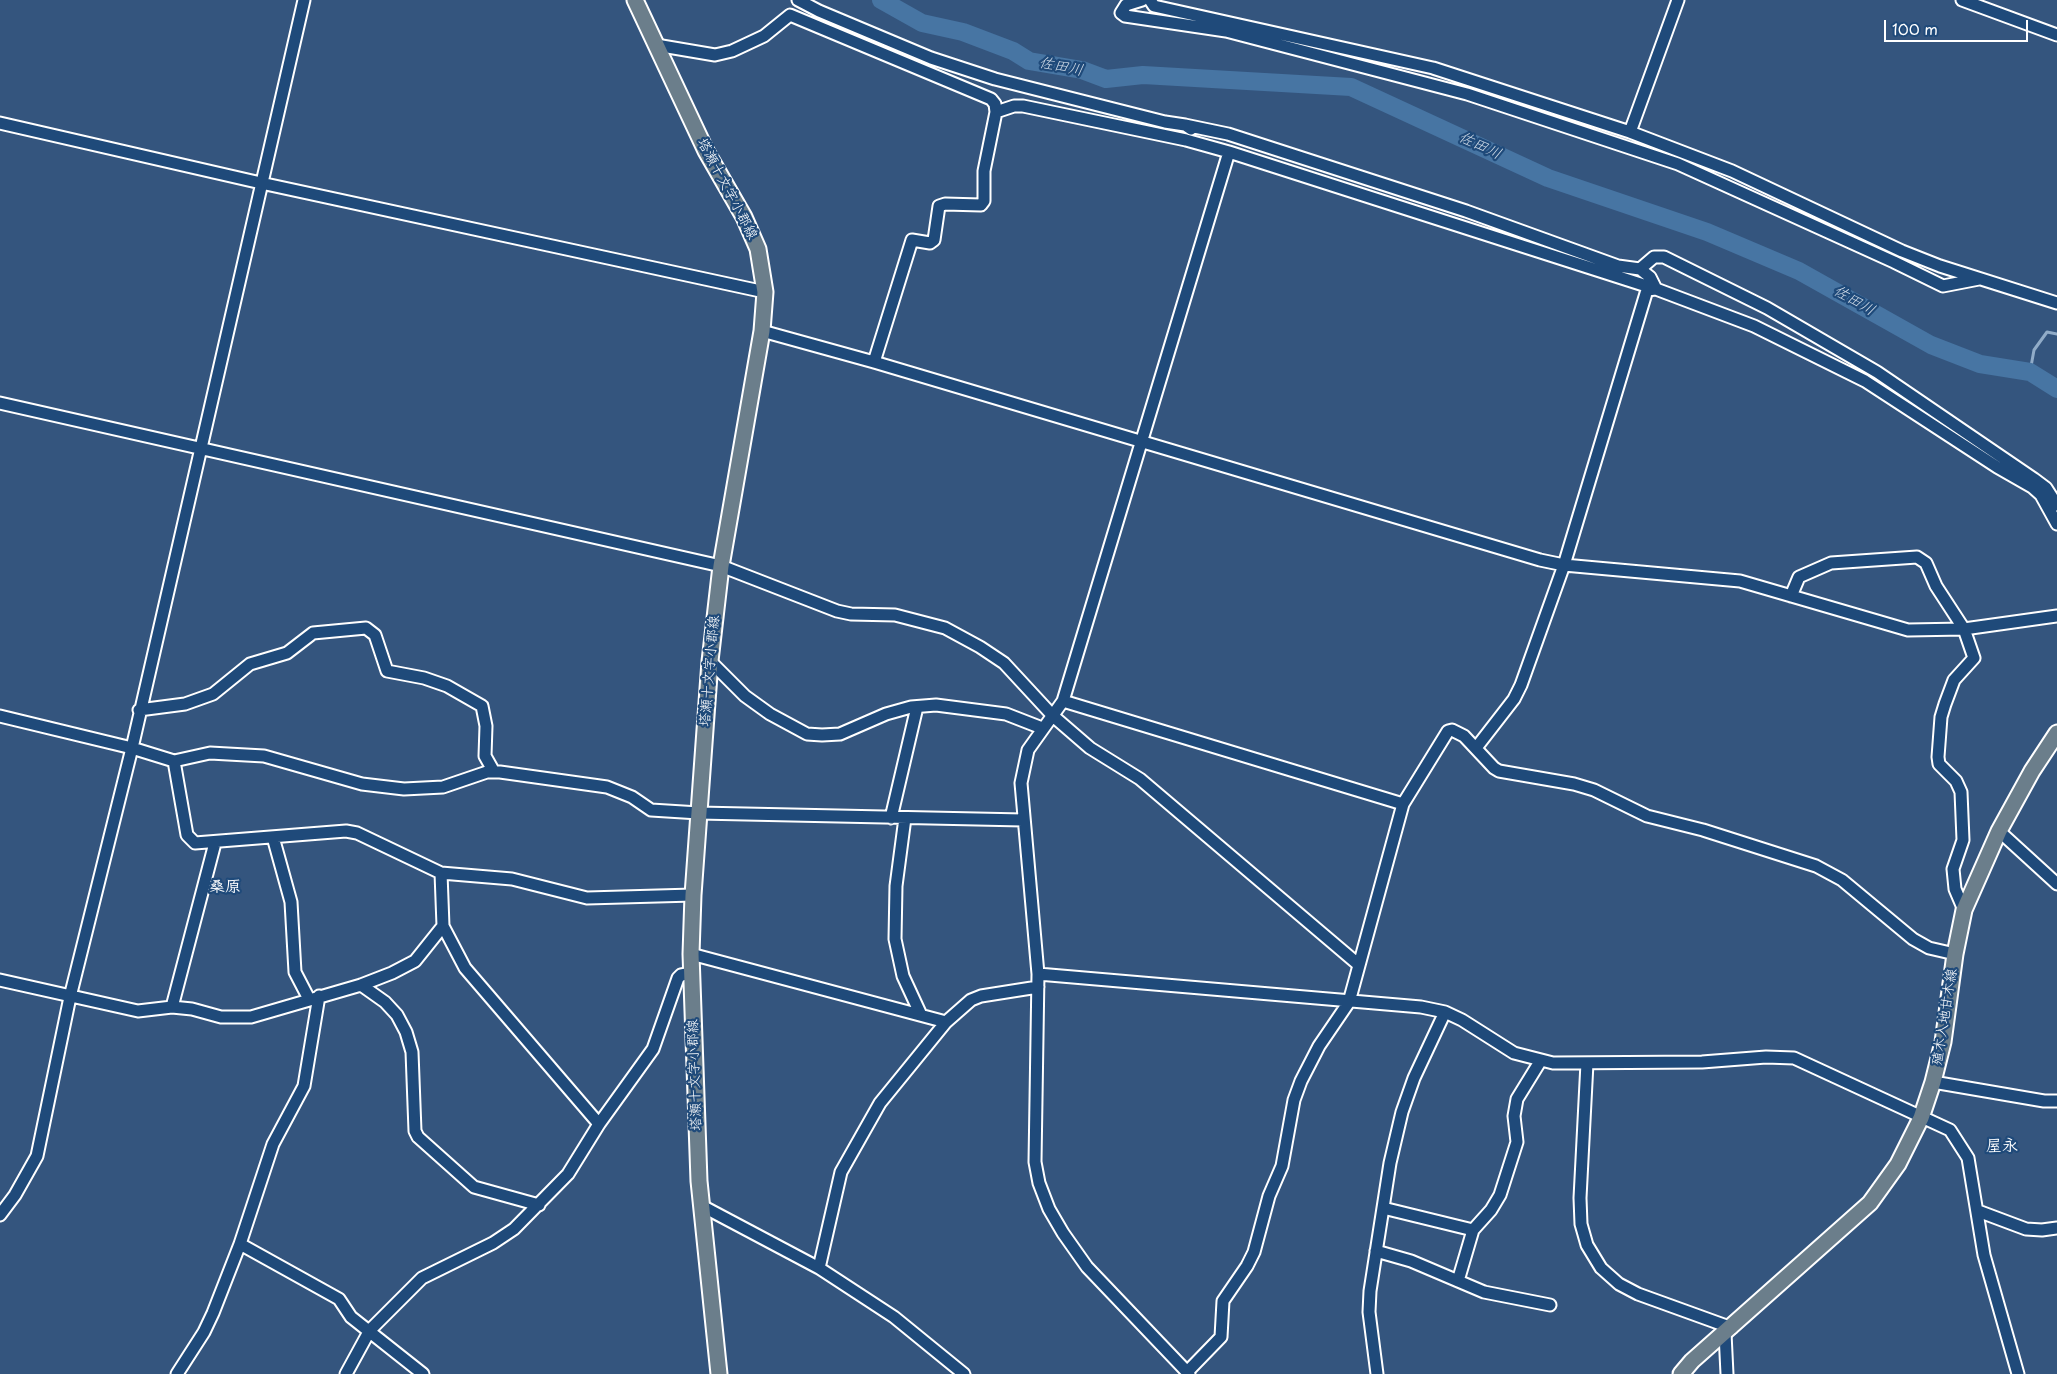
<!DOCTYPE html>
<html>
<head>
<meta charset="utf-8">
<style>
	body { margin:0 }
	#map { position:relative; width:2057px; height:1374px; overflow:hidden; background:#34557e; font-family:"Playpen Sans",sans-serif }
	canvas { display:block }
	.scale { position:absolute; left:1884px; top:20px; width:144px; height:22px; box-sizing:border-box; border:2px solid #fff; border-top:0; padding-left:6px; font-size:15px; line-height:18px; white-space:nowrap; color:#fff; -webkit-text-stroke:4px #1f4a7a; paint-order:stroke }
</style>
</head>
<body>
<div id="map">
<canvas width="2057" height="1374"></canvas>
<div class="scale">100 m</div>
</div>
<script>
const ctx = document.querySelector('canvas').getContext('2d');
ctx.lineJoin = 'round';
function poly(rows) {
  const path = new Path2D();
  for (const r of rows) {
    path.moveTo(r[0], r[1]);
    for (let i = 2; i < r.length; i += 2) path.lineTo(r[i], r[i + 1]);
  }
  return path;
}
function stroke(path, color, width, dash) {
  ctx.strokeStyle = color;
  ctx.lineWidth = width;
  ctx.lineCap = dash ? 'butt' : 'round';
  ctx.setLineDash(dash || []);
  ctx.stroke(path);
}
function write(font, color, halo, rows, align = 'center') {
  ctx.font = font + ' "Playpen Sans","Klee One",sans-serif';
  ctx.lineWidth = 4.5;
  ctx.setLineDash([]);
  ctx.textBaseline = 'middle';
  ctx.strokeStyle = halo;
  ctx.fillStyle = color;
  for (const [text, x, y, turn = 0] of rows) {
    ctx.save();
    ctx.translate(x, y);
    ctx.rotate((+turn || 0) * Math.PI / 180);
    ctx.textAlign = isNaN(turn) ? turn : align;
    if (halo) ctx.strokeText(text, 0, 0);
    ctx.fillText(text, 0, 0);
    ctx.restore();
  }
}
stroke(poly([
	[2030,372,2034,350,2047,332,2057,334]
]), '#91acc8', 3);
stroke(poly([
	[881,0,922,23,963,32,1013,51,1029,61,1082,70,1106,79,1143,75,1351,87,1548,178,1707,232,1799,271,1931,345,1980,364,2030,372,2057,389]
]), '#4775a3', 18);
const minor = poly([
	[798,0,819,11,931,58,995,79,1165,122,1185,125,1191,129],
	[1142,0,1126,5,1121,13,1125,16,1226,31,1467,94,1678,164,1894,262,1943,286,1979,279],
	[1150,0,1154,6,1433,68,1630,132,1732,171,1902,251,1940,266,2057,303],
	[1962,0,2057,35],
	[656,45,715,55,732,51,764,36,790,15,991,99,995,104,996,112,984,171,984,201,981,205,945,204,939,206,934,240,930,243,912,240,874,362],
	[996,112,1014,106,1023,106,1186,140,1229,152,1656,289,1754,326,1865,381,1997,467,2032,487,2041,495,2057,524],
	[0,123,261,183,765,292],
	[1185,125,1228,134,1466,211,1618,266,1640,269,1654,257,1664,257,1767,308,1877,372,2034,479,2046,488,2057,505],
	[1630,132,1678,0],
	[1640,269,1650,277,1656,289],
	[762,331,874,362,1540,560,1564,565,1740,581,1908,630,1964,629,2057,616],
	[0,403,721,566,837,611,851,614,895,615,945,628,980,647,1004,663,1053,716,1090,748,1140,779,1359,965],
	[1791,596,1799,577,1831,563,1917,557,1926,563,1936,586,1964,629,1974,658,1954,680,1945,704,1941,717,1938,757,1939,764,1956,781,1961,792,1963,840,1953,869,1955,889,1964,910],
	[710,661,745,696,770,714,807,734,822,735,840,734,886,714,911,707,936,705,1006,714,1042,728],
	[1063,701,1403,804],
	[139,710,185,704,213,694,250,664,287,653,313,633,366,628,375,635,387,671,424,678,447,686,482,706,486,726,485,756,494,772],
	[0,716,132,748,174,761,210,753,264,756,362,784,404,789,443,787,487,772,500,772,607,787,632,797,651,810,699,813,1023,820],
	[1476,748,1514,699,1521,685,1564,565,1647,290,1656,289],
	[174,761,187,835,195,843,346,831,357,833,441,873,512,879,587,898,693,895],
	[891,818,917,707],
	[905,818,896,886,895,939,903,976,921,1015],
	[1999,831,2057,884],
	[273,837,291,902,295,972,309,999],
	[441,873,443,926,465,968,599,1124],
	[691,954,946,1022],
	[1038,974,1421,1007,1445,1012,1462,1020,1514,1053,1553,1063,1702,1062,1766,1057,1794,1058,1950,1130,1968,1158,1984,1255,2018,1374],
	[0,980,138,1011,172,1007,192,1009,221,1017,251,1017,361,985,392,973,415,961,443,926],
	[361,985,385,1002,397,1015,406,1032,412,1052,415,1131,418,1137,474,1187,539,1205],
	[172,1007,215,843],
	[1587,1063,1580,1198,1581,1224,1587,1245,1601,1268,1619,1284,1638,1294,1732,1328],
	[1933,1082,2044,1101,2057,1101],
	[702,1206,819,1268,894,1317,964,1374],
	[1383,1208,1473,1230],
	[1978,1211,2026,1229,2042,1230,2057,1228],
	[0,1215,15,1195,37,1156,70,997,132,748,304,0],
	[240,1244,339,1299,351,1317,423,1374],
	[1376,1251,1411,1261,1484,1292,1550,1305],
	[819,1268,841,1172,880,1103,946,1022,971,1000,981,996,1038,987],
	[1458,1281,1473,1230,1491,1210,1500,1195,1517,1142,1514,1116,1517,1099,1541,1060],
	[1725,1333,1727,1374],
	[1187,1372,1221,1337,1223,1301,1247,1266,1254,1252,1269,1196,1282,1166,1294,1100,1301,1081,1319,1046,1349,1002,1403,804,1448,731,1452,730,1464,736,1494,768,1499,771,1574,784,1594,790,1647,816,1703,830,1816,866,1842,880,1913,939,1929,948,1955,954],
	[177,1374,204,1332,213,1313,240,1244,273,1144,304,1086,319,996],
	[346,1374,370,1330,422,1278,493,1243,514,1229,568,1174,599,1124,653,1049,678,978,681,975,692,973],
	[1189,1374,1087,1267,1063,1233,1049,1209,1039,1183,1035,1162,1038,974,1021,783,1028,750,1063,701,1229,152],
	[1377,1374,1369,1312,1370,1291,1390,1163,1402,1112,1414,1078,1445,1012]
]);
const major = poly([
	[635,0,706,151,744,217,758,249,765,292,762,331,721,566,710,661,693,895,691,954,699,1181,719,1374],
	[1681,1374,1692,1361,1870,1203,1898,1164,1921,1118,1933,1082,1943,1042,1955,954,1964,910,1999,831,2032,771,2057,733]
]);
stroke(minor, '#fff', 15);
stroke(major, '#fff', 19);
stroke(minor, '#1f4a7a', 11);
stroke(major, '#6b7e8b', 15);
write('14px', '#fff', '#1f4a7a', [
	["塔瀬十文字小郡線",727,189,62],
	["塔瀬十文字小郡線",710,671,-85],
	["殖木入地甘木線",1945,1017,-81],
	["塔瀬十文字小郡線",695,1075,-92]
]);
write('italic 15px', '#d1dce8', '#1f4a7a', [
	["佐田川",1061,67,11],
	["佐田川",1480,146,25],
	["佐田川",1854,301,30]
]);
write('bold 16px', '#fff', '#1f4a7a', [
	["桑原",225,888],
	["屋永",2002,1147]
]);
</script>
</body>
</html>
